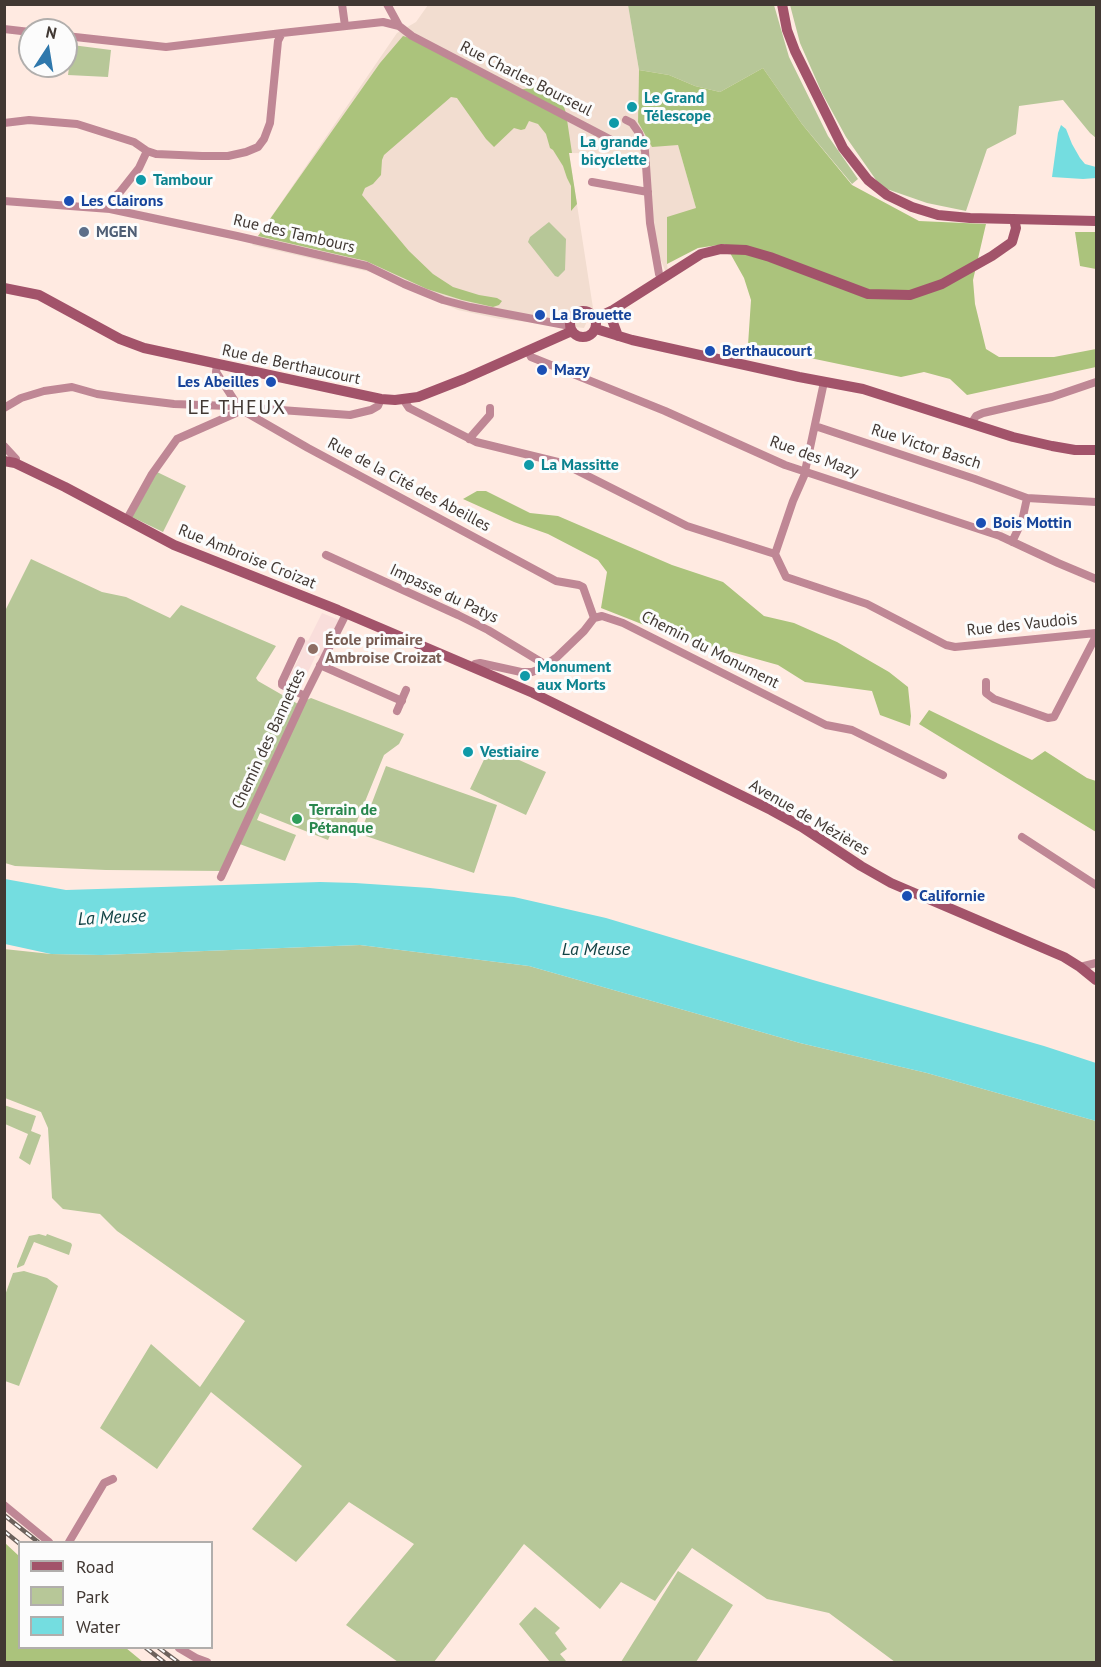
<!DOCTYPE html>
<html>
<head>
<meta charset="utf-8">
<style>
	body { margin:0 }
	#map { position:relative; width:1101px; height:1667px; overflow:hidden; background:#ffeae1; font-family:"PT Sans",sans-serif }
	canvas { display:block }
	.frame { position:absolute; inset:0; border:6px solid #413833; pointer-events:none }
	.legend { position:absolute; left:18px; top:1541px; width:195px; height:108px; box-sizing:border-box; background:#fcfcfc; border:2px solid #b1aeac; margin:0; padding:8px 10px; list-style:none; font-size:18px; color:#413833 }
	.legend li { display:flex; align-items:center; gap:12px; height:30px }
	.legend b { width:30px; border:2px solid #b1aeac }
	.north { position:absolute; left:18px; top:18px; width:60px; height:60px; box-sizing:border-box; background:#fcfcfc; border:2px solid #b1aeac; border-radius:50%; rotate:12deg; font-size:16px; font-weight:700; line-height:24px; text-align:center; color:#413833 }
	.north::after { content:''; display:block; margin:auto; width:21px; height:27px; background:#2f78ac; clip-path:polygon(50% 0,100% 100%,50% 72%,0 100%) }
</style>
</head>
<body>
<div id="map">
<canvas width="1101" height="1667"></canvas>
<div class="frame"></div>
<ul class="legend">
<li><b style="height:8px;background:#a2536a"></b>Road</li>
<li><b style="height:16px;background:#b7c798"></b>Park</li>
<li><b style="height:16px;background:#74dde0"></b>Water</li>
</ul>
<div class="north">N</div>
</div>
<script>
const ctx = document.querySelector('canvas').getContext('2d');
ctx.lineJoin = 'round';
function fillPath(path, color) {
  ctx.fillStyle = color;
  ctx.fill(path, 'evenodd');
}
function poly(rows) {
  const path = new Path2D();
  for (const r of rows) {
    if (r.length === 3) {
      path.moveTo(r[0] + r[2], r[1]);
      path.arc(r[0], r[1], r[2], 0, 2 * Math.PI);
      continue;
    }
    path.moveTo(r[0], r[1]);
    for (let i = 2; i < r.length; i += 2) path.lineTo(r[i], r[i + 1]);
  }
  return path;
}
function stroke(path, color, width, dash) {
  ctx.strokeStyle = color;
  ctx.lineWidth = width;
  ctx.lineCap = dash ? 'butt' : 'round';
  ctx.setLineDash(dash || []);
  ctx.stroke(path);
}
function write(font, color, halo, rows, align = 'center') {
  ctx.font = font + ' "PT Sans",sans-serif';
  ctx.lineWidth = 6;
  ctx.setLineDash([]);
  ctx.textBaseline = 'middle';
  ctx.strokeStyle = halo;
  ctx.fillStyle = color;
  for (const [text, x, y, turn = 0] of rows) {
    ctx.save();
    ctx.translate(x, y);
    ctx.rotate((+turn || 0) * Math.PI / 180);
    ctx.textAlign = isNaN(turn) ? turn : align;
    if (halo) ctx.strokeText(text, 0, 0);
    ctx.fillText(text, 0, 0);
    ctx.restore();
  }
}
fillPath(poly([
	[428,5,628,5,639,70,638,122,678,145,696,208,667,264,669,280,653,241,645,154,569,153,593,308,584,328,500,319,458,310,370,272,252,245,397,33,416,22]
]), '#f2ddd0');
fillPath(poly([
	[322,613,339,620,321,657,316,655,302,685,289,678,300,656,298,654,306,640,308,641]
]), '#f9dedb');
fillPath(poly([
	[628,5,774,5,789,57,828,136,858,179,852,184,802,124,763,68,720,92,695,86,669,75,639,70],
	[790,5,1096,5,1096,138,1090,133,1063,100,1019,106,1016,134,987,149,966,211,927,203,881,187,846,137,822,93,800,43],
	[72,45,111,50,108,77,68,75],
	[549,222,566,239,565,270,558,277,555,276,528,242,530,237],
	[157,472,186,486,163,532,132,517],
	[31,559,102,592,126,597,170,618,181,605,276,646,256,678,258,681,298,704,311,698,404,734,399,744,384,755,353,831,334,826,328,840,260,813,257,820,296,835,285,861,237,843,224,871,106,870,15,866,5,863,4,613],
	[490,747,546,772,526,815,470,789],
	[386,766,497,805,474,873,360,834],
	[360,945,529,966,800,1043,927,1073,1096,1121,1096,1662,895,1662,829,1613,767,1599,692,1548,655,1601,621,1582,600,1609,524,1544,434,1662,398,1662,346,1625,414,1544,349,1502,296,1562,252,1529,302,1466,211,1392,157,1469,100,1428,151,1344,200,1387,245,1321,117,1231,100,1214,63,1209,52,1198,48,1128,41,1112,5,1098,4,949,51,954,101,955],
	[4,1105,36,1116,31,1131,41,1135,30,1165,19,1158,28,1134,5,1124],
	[39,1234,46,1236,47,1234,71,1243,72,1245,69,1255,34,1242,24,1265,17,1268,17,1266,29,1236],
	[24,1271,47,1278,58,1286,19,1386,5,1381,4,1298,13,1273],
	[678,1571,733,1605,696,1662,621,1662],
	[535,1607,560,1628,555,1633,567,1649,560,1654,566,1661,565,1662,550,1662,519,1624]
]), '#b7c798');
fillPath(poly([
	[403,36,410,38,512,91,537,87,554,95,562,101,566,113,572,153,569,153,577,204,571,211,571,186,567,178,563,166,553,150,550,148,546,134,538,124,529,121,525,129,521,130,514,128,494,147,486,139,457,98,451,97,384,155,382,160,381,175,373,184,365,188,362,195,409,251,433,274,453,287,479,295,497,298,502,301,499,305,493,307,462,300,427,289,366,261,258,236,380,63],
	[763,68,802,124,852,185,919,221,986,224,973,280,975,304,986,349,999,357,1054,357,1096,349,1096,367,967,395,950,379,924,372,901,377,748,345,751,300,744,278,725,244,698,248,667,264,667,217,696,208,678,145,652,147,638,122,639,70,669,75,695,86,720,92],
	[1075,232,1096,232,1096,269,1080,266],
	[477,491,486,491,530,513,558,516,672,565,723,582,764,616,794,623,837,642,889,672,908,687,911,716,910,726,880,715,872,691,805,682,778,665,667,634,601,608,607,572,598,560,548,534,514,522,463,499],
	[929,710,1032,760,1045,751,1087,778,1096,781,1096,832,919,724],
	[5,1543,19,1556,20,1648,126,1648,143,1662,5,1662]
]), '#abc37c');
fillPath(poly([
	[1061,125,1066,129,1072,144,1080,158,1085,164,1096,167,1096,178,1083,179,1052,177,1058,133],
	[5,879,66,890,320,882,355,883,430,888,514,897,606,918,813,980,1044,1046,1096,1063,1096,1121,927,1073,800,1043,529,966,360,945,101,955,51,954,5,944]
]), '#74dde0');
stroke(poly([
	[342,4,345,26],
	[387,4,399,26],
	[4,29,30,32],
	[66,36,166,47,282,33],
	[626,120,632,123,639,133,645,151,650,223,659,274,661,278],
	[4,123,29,120,77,124,134,142,147,151,156,154,202,156,228,156,246,152,258,147,264,139,270,123,278,41,282,33,383,22,399,26,412,36,621,145,627,146,640,137],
	[592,182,648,192],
	[4,201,110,209,237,236,367,266,404,284,443,300,470,307,570,326],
	[102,208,120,192,139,168,147,151],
	[528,351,531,357,665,411,785,465,1000,536,1058,563,1096,579],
	[217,364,216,372,240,409,308,448,556,581,579,585,583,587,594,618],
	[403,399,409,408,476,442,562,463,687,526,775,554,786,577,867,604,946,645,955,647,1096,633],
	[4,408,21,398,44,391,72,387,97,394,125,398,174,404,229,406,240,409],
	[971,424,976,416,983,413,1052,397,1096,382],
	[815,426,975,479,1027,498,1096,502],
	[469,439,490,415,490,408],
	[4,446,16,459,15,463],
	[127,519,152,474,177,439,236,413,240,409,253,408,350,415,371,410,378,406,381,399],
	[1012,542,1022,521,1027,498],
	[775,554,793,501,804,476,824,382],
	[326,555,458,615,488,630,546,665],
	[301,641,282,682,282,685,305,696],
	[320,665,402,701],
	[473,667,475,664,480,663,521,672,532,672,540,669,557,657,584,631,594,618,602,616,623,623,826,725,852,730,943,775],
	[986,682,986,693,994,699,1048,718,1054,717,1096,636],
	[397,711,406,690],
	[1022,837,1096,885],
	[221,877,305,696,346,614],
	[1080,967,1096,963],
	[4,1505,49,1542],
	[69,1542,104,1483,113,1479],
	[179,1648,196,1658,207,1662]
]), '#bf8795', 8);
stroke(poly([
	[782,4,787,30,795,51,843,148,868,180,887,195,912,207,938,215,970,218,1096,221],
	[4,288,39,295,120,339,144,348,381,399,395,400,418,397,464,379,572,331],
	[613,310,612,320,618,336],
	[583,324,13],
	[596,318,613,310,701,254,721,249,746,250,770,257,868,294,910,295,942,284,992,256,1012,242,1016,228,1014,219],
	[596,329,632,340,799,377,863,389,1013,437,1052,446,1075,450,1096,450],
	[4,461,15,463,65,487,174,545,338,610,533,693,771,810,802,827,861,866,891,883,1064,957,1080,967,1096,980]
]), '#a2536a', 10);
const rail = poly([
	[4,1515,38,1542],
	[4,1531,20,1544],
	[146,1648,164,1662],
	[159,1648,178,1662]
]);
stroke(rail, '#6d625c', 4.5);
stroke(rail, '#fcfcfc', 2, [7]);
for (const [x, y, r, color] of [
	[632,107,6,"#0f9aa8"],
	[614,123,6,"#0f9aa8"],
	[141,180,6,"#0f9aa8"],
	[69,201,6,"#1a4fb4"],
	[84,232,6,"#5c6f8a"],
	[540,315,6,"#1a4fb4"],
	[710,351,6,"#1a4fb4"],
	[542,370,6,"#1a4fb4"],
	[271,382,6,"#1a4fb4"],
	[529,465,6,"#0f9aa8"],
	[981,523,6,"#1a4fb4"],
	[313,649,6,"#8d6e63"],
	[525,676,6,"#0f9aa8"],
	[468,752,6,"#0f9aa8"],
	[297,819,6,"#2e9e5b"],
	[907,896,6,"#1a4fb4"]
]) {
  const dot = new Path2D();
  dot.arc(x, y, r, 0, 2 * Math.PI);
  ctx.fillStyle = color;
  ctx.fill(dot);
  stroke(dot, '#fcfcfc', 2);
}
write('16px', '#413833', '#fcfcfc', [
	["Rue Charles Bourseul",526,79,27],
	["Rue des Tambours",294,234,13],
	["Rue de Berthaucourt",291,365,12],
	["Rue Victor Basch",926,447,18],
	["Rue des Mazy",814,457,20],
	["Rue de la Cité des Abeilles",409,485,28],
	["Rue Ambroise Croizat",247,557,22],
	["Impasse du Patys",444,594,25],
	["Rue des Vaudois",1022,625,-6],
	["Chemin du Monument",710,650,27],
	["Chemin des Bannettes",269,739,-65],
	["Avenue de Mézières",809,818,30]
]);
write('bold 16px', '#0d838f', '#fcfcfc', [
	["Le Grand",644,98],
	["Télescope",644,116],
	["La grande",614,142,"center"],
	["bicyclette",614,160,"center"],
	["Tambour",153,180],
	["La Massitte",541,465],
	["Monument",537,667],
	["aux Morts",537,685],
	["Vestiaire",480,752]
], 'left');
write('bold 16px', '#164399', '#fcfcfc', [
	["Les Clairons",81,201],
	["La Brouette",552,315],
	["Berthaucourt",722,351],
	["Mazy",554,370],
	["Les Abeilles",259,382,"right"],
	["Bois Mottin",993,523],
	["Californie",919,896]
], 'left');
write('bold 16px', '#4e5e75', '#fcfcfc', [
	["MGEN",96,232]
], 'left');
write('bold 16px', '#785e54', '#fcfcfc', [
	["École primaire",325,640],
	["Ambroise Croizat",325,658]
], 'left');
write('bold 16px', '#27864d', '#fcfcfc', [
	["Terrain de",309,810],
	["Pétanque",309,828]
], 'left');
write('italic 18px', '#114244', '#fcfcfc', [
	["La Meuse",112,918,-3],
	["La Meuse",596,950]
]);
ctx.letterSpacing = '1.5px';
write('20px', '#413833', '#fcfcfc', [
	["LE THEUX",237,408]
]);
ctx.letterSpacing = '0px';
</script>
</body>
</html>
